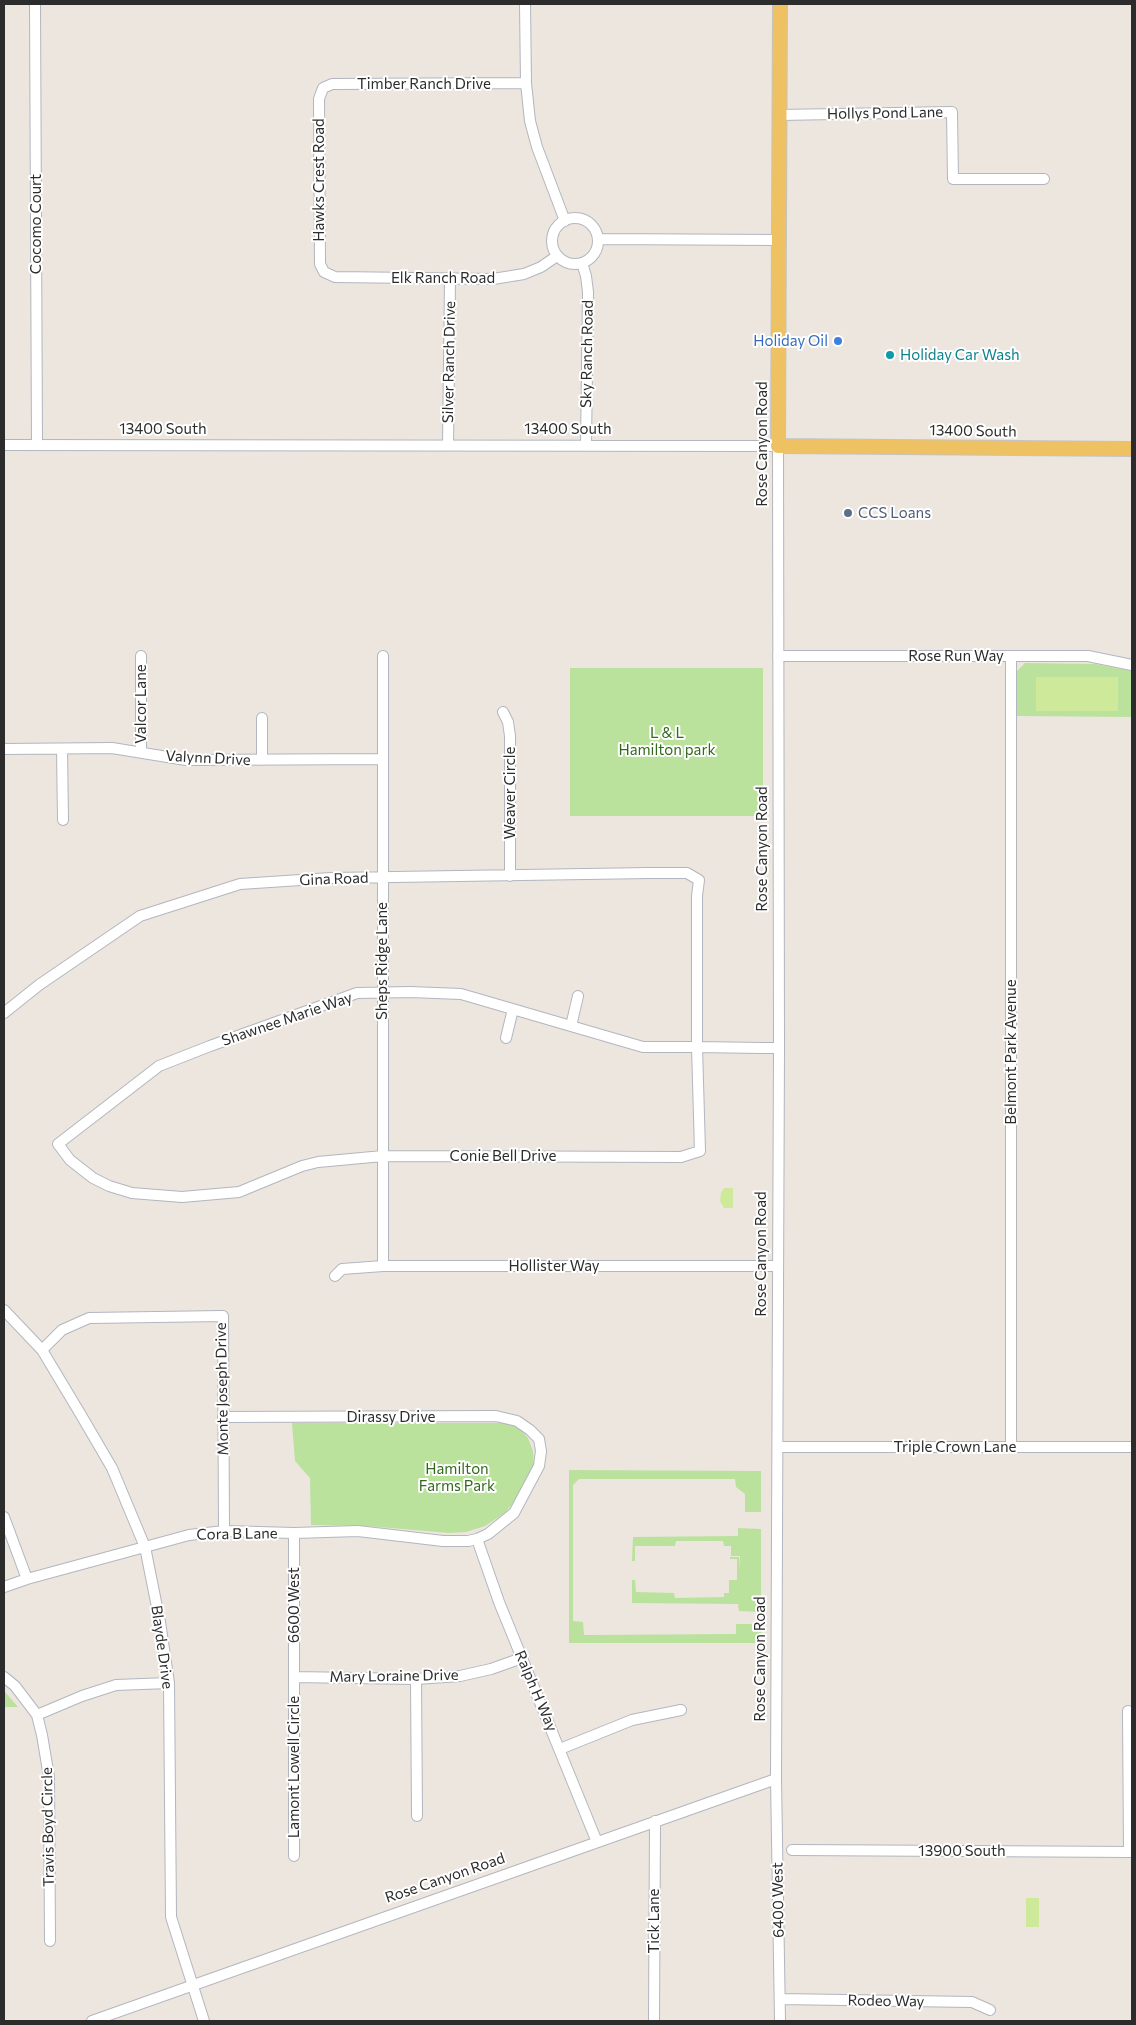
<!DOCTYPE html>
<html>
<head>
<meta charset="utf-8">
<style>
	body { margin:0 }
	#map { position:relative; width:1136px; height:2025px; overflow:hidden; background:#ede6df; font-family:Commissioner,sans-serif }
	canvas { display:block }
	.frame { position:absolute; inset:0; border:5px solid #2c2c2c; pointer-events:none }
</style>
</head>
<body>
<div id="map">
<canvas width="1136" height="2025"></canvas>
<div class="frame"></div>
</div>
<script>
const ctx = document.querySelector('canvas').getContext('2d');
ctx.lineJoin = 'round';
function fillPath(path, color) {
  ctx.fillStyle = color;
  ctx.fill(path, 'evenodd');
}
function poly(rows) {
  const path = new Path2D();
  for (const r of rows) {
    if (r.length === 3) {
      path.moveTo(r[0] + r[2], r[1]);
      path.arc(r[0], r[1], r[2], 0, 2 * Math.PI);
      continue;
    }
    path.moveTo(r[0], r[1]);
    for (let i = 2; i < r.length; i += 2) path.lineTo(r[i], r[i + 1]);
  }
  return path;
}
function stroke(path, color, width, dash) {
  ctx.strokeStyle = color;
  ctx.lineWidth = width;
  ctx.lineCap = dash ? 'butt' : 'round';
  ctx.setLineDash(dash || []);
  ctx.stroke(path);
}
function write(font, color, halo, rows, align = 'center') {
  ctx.font = font + ' Commissioner,sans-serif';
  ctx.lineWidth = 4;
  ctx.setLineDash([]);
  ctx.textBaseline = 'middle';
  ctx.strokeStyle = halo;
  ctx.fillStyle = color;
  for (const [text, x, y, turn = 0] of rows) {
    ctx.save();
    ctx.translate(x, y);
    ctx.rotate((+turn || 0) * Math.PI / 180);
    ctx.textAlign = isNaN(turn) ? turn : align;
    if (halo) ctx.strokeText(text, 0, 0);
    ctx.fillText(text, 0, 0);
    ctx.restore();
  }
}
fillPath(poly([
	[1025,663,1095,664,1132,671,1132,717,1017,716,1017,671],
	[570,668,763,668,763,816,570,816],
	[292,1423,506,1423,519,1428,528,1438,533,1451,534,1464,520,1494,505,1513,485,1526,466,1532,449,1533,367,1526,311,1525,310,1478,295,1461],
	[569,1470,761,1471,761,1512,745,1512,745,1494,736,1487,735,1479,579,1479,573,1485,573,1621,583,1622,584,1635,736,1634,736,1624,761,1624,762,1643,569,1643],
	[738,1528,761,1529,761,1612,739,1611,738,1604,632,1603,632,1580,635,1580,636,1592,674,1593,675,1598,724,1597,724,1593,729,1593,729,1580,737,1580,737,1559,730,1559,730,1557,739,1557,739,1570,740,1556,731,1556,731,1546,724,1546,723,1541,676,1541,675,1546,635,1546,635,1561,632,1561,633,1537,738,1536],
	[4,1690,5,1692,18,1707,4,1707]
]), '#bae29c');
fillPath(poly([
	[1036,677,1118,677,1118,711,1036,711],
	[724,1188,733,1188,733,1208,724,1208,720,1201,721,1193],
	[1026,1898,1039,1898,1039,1927,1026,1927]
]), '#cee999');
const minor = poly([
	[35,4,37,445],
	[525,4,526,83,530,121,537,147,565,221],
	[526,83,332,84,323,88,319,99,320,264,324,272,335,277,493,279,524,274,541,267,557,256],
	[779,115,952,112,953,179,1044,179],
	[575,241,23],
	[598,239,779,240],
	[582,263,586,276,588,292,586,445],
	[4,445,778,446,779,1048,776,1779,780,2021],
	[448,445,450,279],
	[383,656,383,1266],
	[778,656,1088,656,1132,665],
	[503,712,508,722,510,736,510,876],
	[262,718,262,760],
	[4,749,112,748,186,760,382,759],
	[62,749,63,820],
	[141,752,141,656],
	[4,1013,39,985,140,916,240,884,331,878,649,873,687,873,699,880,697,896,697,1047,700,1151,681,1157,383,1156,318,1162,302,1166,239,1192,182,1197,132,1193,109,1186,93,1178,70,1160,58,1144,159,1066,210,1046,357,993,410,992,461,994,643,1047,697,1047,762,1048,779,1048],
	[571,1026,578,996],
	[506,1038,513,1009],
	[335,1276,342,1269,383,1266,777,1266],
	[4,1310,42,1350,81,1415,112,1468,145,1547,160,1622,169,1683,171,1917,204,2021],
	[42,1350,62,1330,89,1318,223,1316,224,1531],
	[778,1447,1132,1447],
	[1011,1447,1011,656],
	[4,1517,27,1579],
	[294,1533,294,1856],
	[477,1539,499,1602,597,1842],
	[4,1587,27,1579,189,1535,224,1531,294,1533,358,1531,443,1541,468,1541,477,1539,488,1534,514,1513,539,1466,541,1451,539,1439,530,1430,517,1421,496,1416,223,1417],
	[4,1677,15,1686,37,1715,42,1735,49,1777,50,1941],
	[294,1677,416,1679,460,1676,491,1669,522,1658],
	[416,1679,417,1816],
	[1128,1711,1129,1852],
	[37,1715,82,1696,116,1685,169,1683],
	[560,1749,632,1720,681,1710],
	[792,1850,1132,1852],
	[780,1999,972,2002,990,2010],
	[92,2021,776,1779],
	[654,2021,655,1821]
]);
const major = poly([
	[780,4,778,446,1132,449]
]);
stroke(minor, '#b2b6bf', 12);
stroke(major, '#c4c4c4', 16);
stroke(minor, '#fff', 10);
stroke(major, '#eec263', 14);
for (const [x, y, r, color] of [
	[838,341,5,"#3f7fe0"],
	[890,355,5,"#0f9aa8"],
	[848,513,5,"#5c6f8a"]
]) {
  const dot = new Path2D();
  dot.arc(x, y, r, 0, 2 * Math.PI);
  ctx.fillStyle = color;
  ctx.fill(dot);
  stroke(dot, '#fff', 2);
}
write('15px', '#2c2c2c', '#fff', [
	["Timber Ranch Drive",424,84],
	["Hollys Pond Lane",885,113,-1],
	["Hawks Crest Road",319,180,-90],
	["Cocomo Court",36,224,-90],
	["Elk Ranch Road",443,278],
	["Sky Ranch Road",587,354,-89],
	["Silver Ranch Drive",449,362,-89],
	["13400 South",163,429],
	["13400 South",568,429],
	["13400 South",973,431,1],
	["Rose Canyon Road",762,444,-90],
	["Rose Run Way",956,656],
	["Valcor Lane",141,704,-90],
	["Valynn Drive",208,758,3],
	["Weaver Circle",510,793,-90],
	["Rose Canyon Road",762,849,-90],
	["Gina Road",334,879,-2],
	["Sheps Ridge Lane",382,961,-90],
	["Shawnee Marie Way",287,1019,-19],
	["Belmont Park Avenue",1011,1052,-90],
	["Conie Bell Drive",503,1156],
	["Rose Canyon Road",761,1254,-90],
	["Hollister Way",554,1266],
	["Monte Joseph Drive",222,1389,-91],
	["Dirassy Drive",391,1417],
	["Triple Crown Lane",955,1447],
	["Cora B Lane",237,1534,-1],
	["6600 West",294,1605,-90],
	["Blayde Drive",162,1647,82],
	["Rose Canyon Road",760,1659,-90],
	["Mary Loraine Drive",394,1676,-1],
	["Ralph H Way",536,1691,67],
	["Lamont Lowell Circle",294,1767,-90],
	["Travis Boyd Circle",48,1827,-91],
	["13900 South",962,1851],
	["Rose Canyon Road",445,1878,-19],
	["6400 West",778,1900,-91],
	["Tick Lane",654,1921,-90],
	["Rodeo Way",886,2001,1]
]);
write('15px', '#366cbe', '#fff', [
	["Holiday Oil",828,341]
], 'right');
write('15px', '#0d838f', '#fff', [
	["Holiday Car Wash",900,355]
], 'left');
write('15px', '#4e5e75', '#fff', [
	["CCS Loans",858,513]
], 'left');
write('15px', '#33691c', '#fff', [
	["L & L",667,733],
	["Hamilton park",667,750],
	["Hamilton",457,1469],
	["Farms Park",457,1486]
]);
</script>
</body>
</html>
